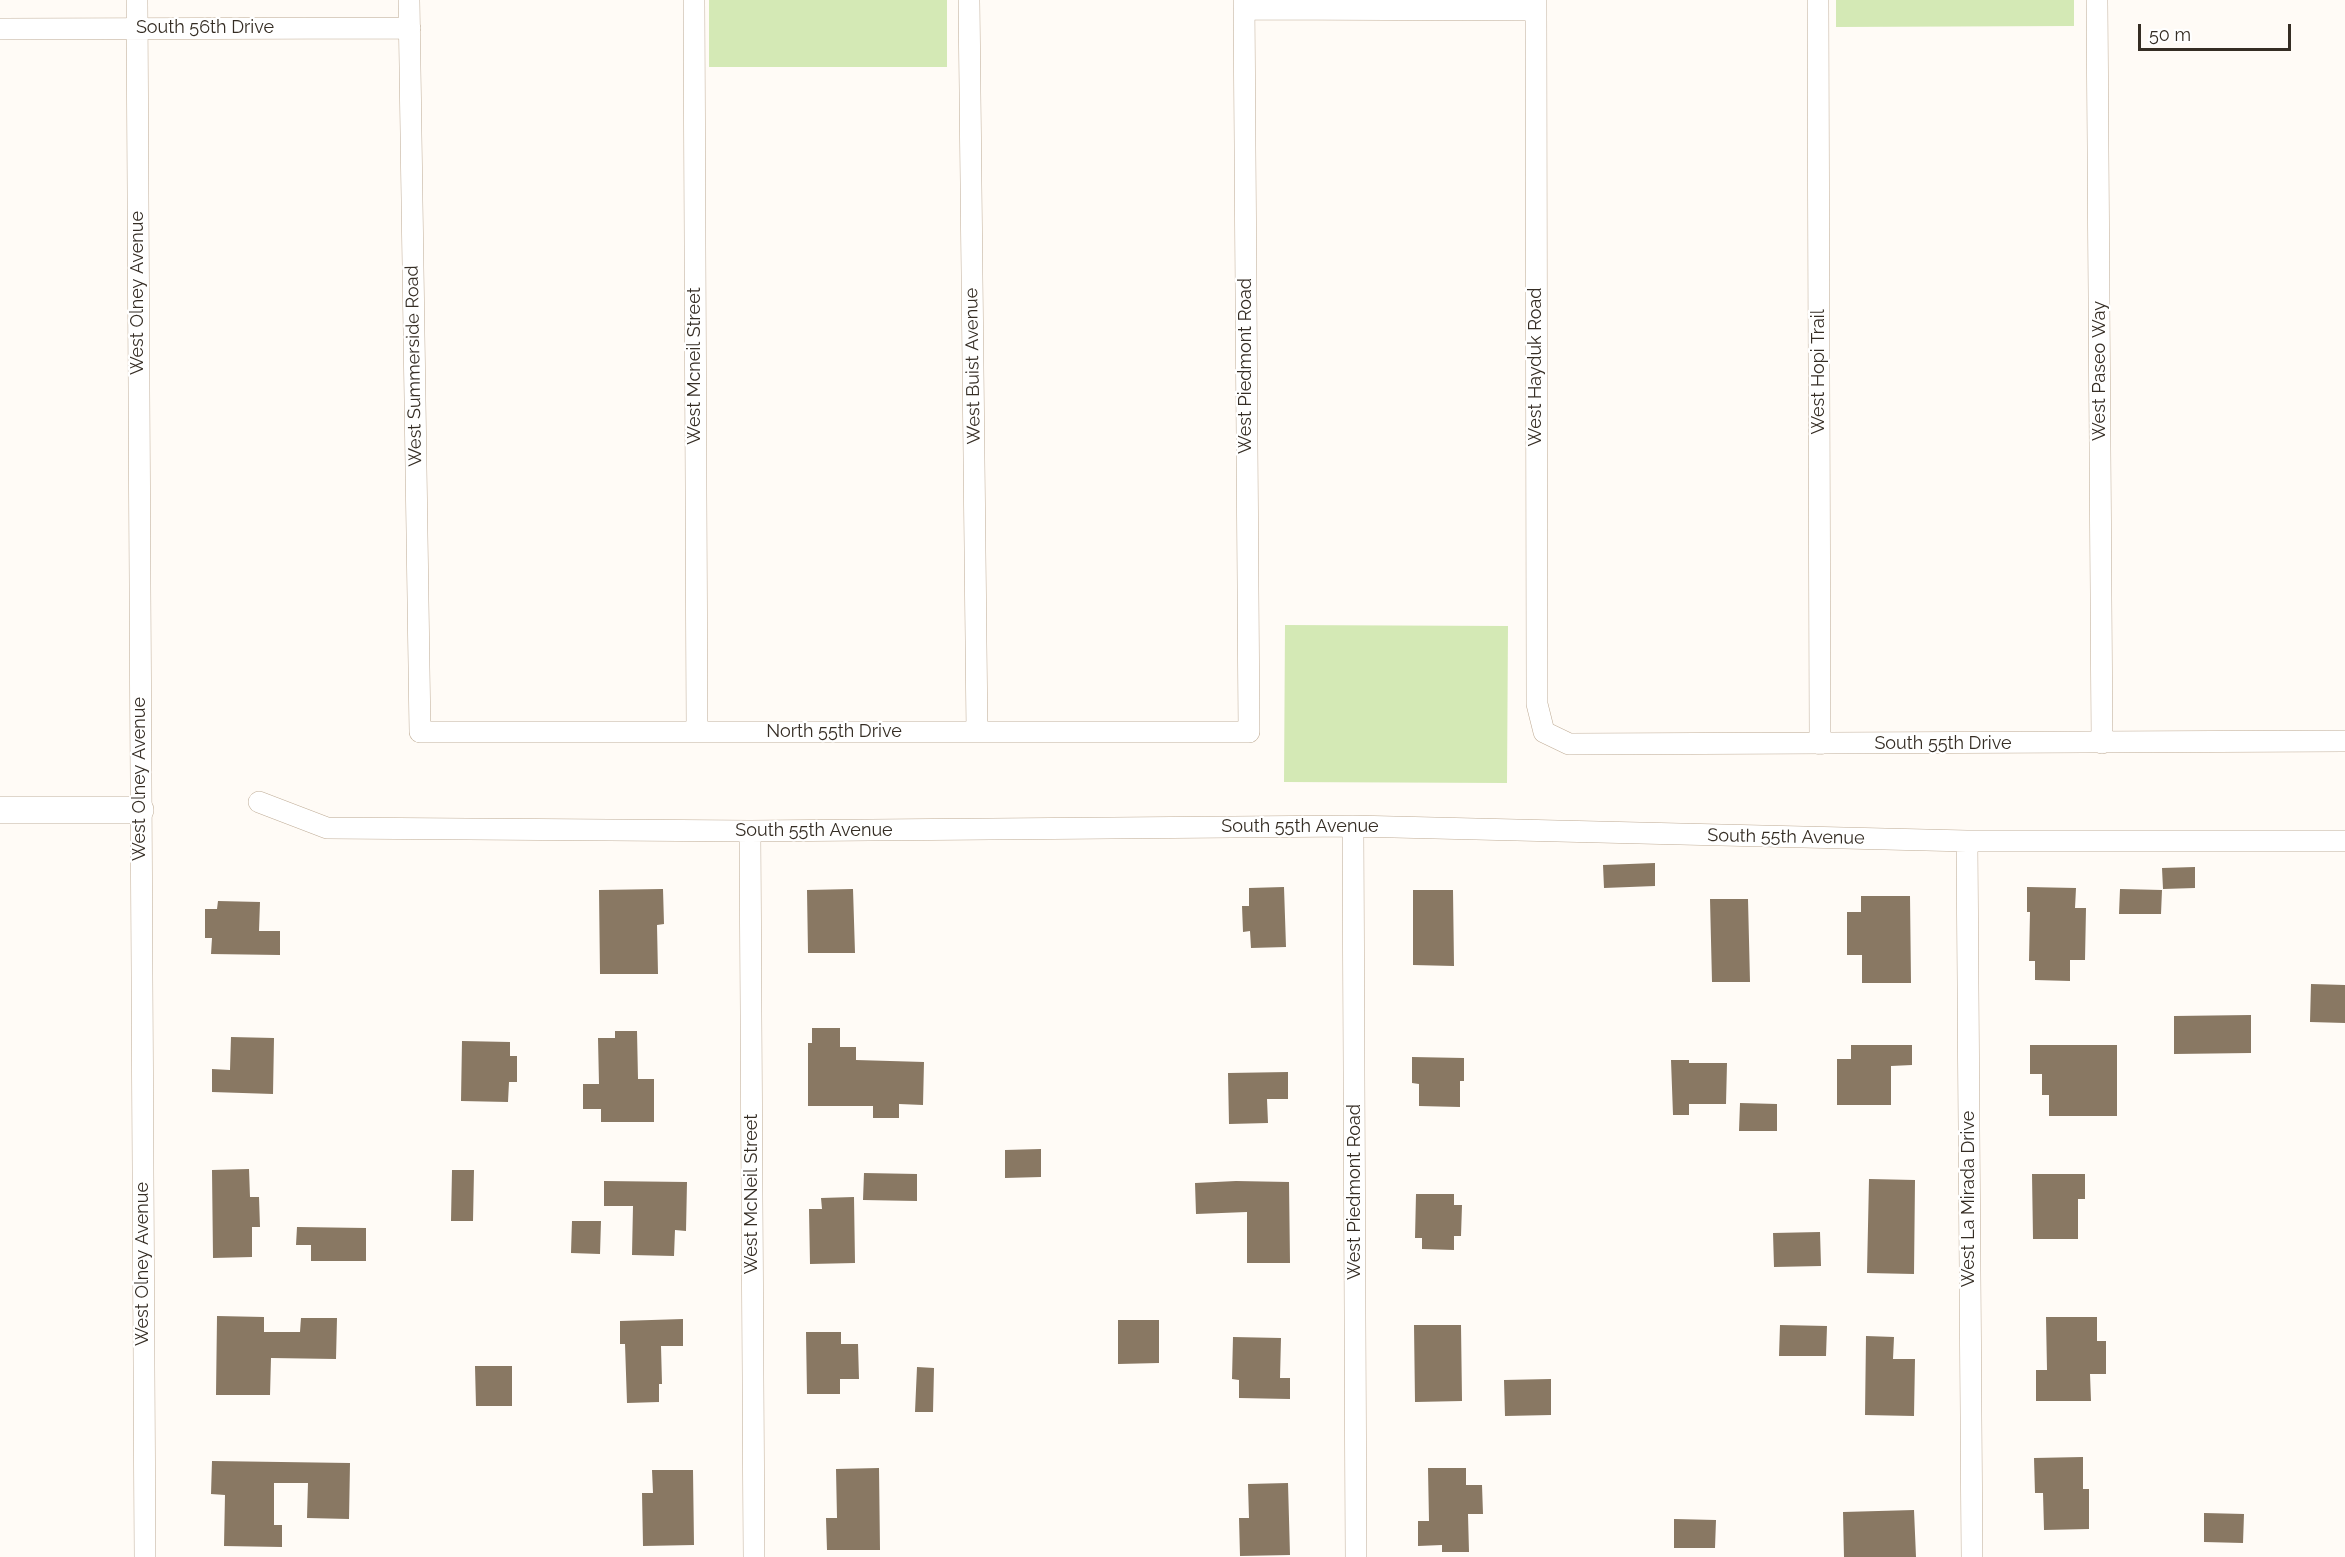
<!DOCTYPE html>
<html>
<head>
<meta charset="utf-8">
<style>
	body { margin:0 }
	#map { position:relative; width:2345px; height:1557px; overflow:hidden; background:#fffbf6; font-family:Raleway,sans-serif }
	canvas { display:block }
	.scale { position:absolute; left:2138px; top:24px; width:153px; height:27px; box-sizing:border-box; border:3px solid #352d24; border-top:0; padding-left:8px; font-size:18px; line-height:21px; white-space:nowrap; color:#352d24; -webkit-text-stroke:4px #fff; paint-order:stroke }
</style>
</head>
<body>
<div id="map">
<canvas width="2345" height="1557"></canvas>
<div class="scale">50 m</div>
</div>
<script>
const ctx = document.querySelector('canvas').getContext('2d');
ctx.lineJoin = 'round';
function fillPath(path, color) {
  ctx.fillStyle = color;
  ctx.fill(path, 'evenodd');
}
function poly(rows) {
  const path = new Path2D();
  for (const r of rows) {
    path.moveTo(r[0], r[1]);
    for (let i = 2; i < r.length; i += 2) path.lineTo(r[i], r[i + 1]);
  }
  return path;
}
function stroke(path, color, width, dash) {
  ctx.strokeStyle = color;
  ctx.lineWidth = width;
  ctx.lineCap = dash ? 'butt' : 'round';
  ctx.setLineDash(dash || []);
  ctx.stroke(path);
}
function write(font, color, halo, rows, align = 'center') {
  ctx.font = font + ' Raleway,sans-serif';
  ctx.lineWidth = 4.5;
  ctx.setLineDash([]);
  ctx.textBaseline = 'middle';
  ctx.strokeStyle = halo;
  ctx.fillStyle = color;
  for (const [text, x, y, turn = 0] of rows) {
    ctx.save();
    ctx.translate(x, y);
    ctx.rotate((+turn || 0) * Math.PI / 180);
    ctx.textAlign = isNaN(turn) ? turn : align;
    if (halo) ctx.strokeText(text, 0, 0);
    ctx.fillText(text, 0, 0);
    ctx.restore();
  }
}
fillPath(poly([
	[709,0,947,0,947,67,709,67],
	[1836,0,2074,0,2074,26,1836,27],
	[1285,625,1508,626,1507,783,1284,782]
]), '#d4e9b5');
fillPath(poly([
	[1655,863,1655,886,1604,888,1603,865],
	[2195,867,2195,888,2163,889,2162,868],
	[1284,887,1286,947,1251,948,1250,931,1243,932,1242,906,1249,906,1249,888],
	[2027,887,2076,888,2075,908,2086,908,2085,960,2070,960,2070,981,2035,980,2035,961,2029,961,2030,912,2027,912],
	[663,889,664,924,657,925,658,974,600,974,599,890],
	[853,889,855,953,808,953,807,890],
	[2120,889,2162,890,2161,914,2119,914],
	[1413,890,1453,890,1454,966,1413,965],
	[1861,896,1910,896,1911,983,1862,983,1862,955,1847,955,1847,912,1861,912],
	[1710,899,1748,899,1750,982,1712,982],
	[218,901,260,902,259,931,280,931,280,955,211,954,212,938,205,938,205,909,217,909],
	[2311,984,2345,985,2345,1023,2310,1022],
	[2251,1015,2251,1053,2174,1054,2174,1016],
	[812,1028,840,1028,840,1047,856,1047,856,1060,924,1062,923,1105,899,1104,899,1118,873,1118,873,1106,808,1106,808,1043,812,1043],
	[615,1031,637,1031,638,1079,654,1079,654,1122,601,1122,601,1109,583,1109,583,1084,599,1084,598,1038,615,1038],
	[231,1037,274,1038,273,1094,212,1092,212,1069,230,1070],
	[462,1041,510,1042,510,1056,517,1056,517,1082,509,1082,508,1102,461,1101],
	[1851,1045,1912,1045,1912,1065,1891,1066,1891,1105,1837,1105,1837,1059,1851,1059],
	[2030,1045,2117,1045,2117,1116,2049,1116,2049,1095,2042,1095,2042,1074,2030,1074],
	[1412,1057,1464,1058,1464,1081,1460,1081,1460,1107,1419,1106,1419,1084,1412,1083],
	[1671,1060,1689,1060,1689,1063,1727,1063,1726,1104,1689,1104,1689,1115,1673,1115],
	[1288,1072,1288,1099,1267,1099,1268,1123,1229,1124,1228,1073],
	[1740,1103,1777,1104,1777,1131,1739,1131],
	[1041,1149,1041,1177,1005,1178,1005,1150],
	[249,1169,250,1197,259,1197,260,1227,252,1227,252,1257,213,1258,212,1170],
	[452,1170,474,1170,473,1221,451,1221],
	[864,1173,917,1174,917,1201,863,1200],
	[2032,1174,2085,1174,2085,1199,2078,1199,2078,1239,2033,1239],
	[1869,1179,1915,1180,1914,1274,1867,1273],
	[604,1181,687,1182,686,1231,675,1230,674,1256,632,1255,633,1206,604,1206],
	[1236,1181,1289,1182,1290,1263,1247,1263,1247,1212,1196,1214,1195,1183],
	[1416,1194,1454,1194,1454,1205,1462,1205,1461,1236,1454,1236,1454,1250,1422,1249,1422,1238,1415,1238],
	[854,1197,855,1263,810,1264,809,1209,822,1209,821,1198],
	[572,1221,601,1221,600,1254,571,1253],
	[297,1227,366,1228,366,1261,311,1261,311,1245,296,1245],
	[1820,1232,1821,1266,1774,1267,1773,1233],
	[217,1316,264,1317,264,1332,300,1332,301,1318,337,1318,336,1359,271,1358,270,1395,216,1395],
	[2046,1317,2097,1317,2097,1341,2106,1341,2106,1374,2090,1374,2091,1401,2036,1401,2036,1370,2047,1370],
	[683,1319,683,1346,661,1346,662,1384,659,1384,659,1402,627,1403,625,1344,620,1344,620,1321],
	[1118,1320,1159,1320,1159,1363,1118,1364],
	[1414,1325,1461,1325,1462,1401,1415,1402],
	[1780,1325,1827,1326,1826,1356,1779,1356],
	[806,1332,841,1332,841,1344,858,1344,859,1379,840,1379,840,1394,807,1394],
	[1866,1336,1894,1337,1893,1359,1915,1359,1914,1416,1865,1415],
	[1233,1337,1281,1338,1280,1378,1290,1378,1290,1399,1239,1398,1239,1380,1232,1379],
	[475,1366,512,1366,512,1406,476,1406],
	[917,1367,934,1368,933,1412,915,1412],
	[1551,1379,1551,1415,1505,1416,1504,1380],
	[2083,1457,2083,1489,2089,1489,2089,1529,2044,1530,2043,1493,2035,1493,2034,1458],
	[212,1461,350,1463,349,1519,307,1518,308,1483,274,1483,274,1525,282,1525,282,1547,224,1546,225,1495,211,1494],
	[879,1468,880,1550,827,1550,826,1518,837,1518,836,1469],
	[1428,1468,1466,1468,1466,1485,1482,1485,1483,1514,1468,1514,1469,1552,1442,1552,1442,1545,1418,1546,1418,1521,1429,1521],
	[652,1470,693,1470,694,1545,643,1546,642,1493,653,1493],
	[1288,1483,1290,1555,1240,1556,1239,1518,1249,1518,1248,1484],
	[1914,1510,1916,1557,1844,1557,1843,1512],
	[2204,1513,2244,1514,2243,1543,2204,1542],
	[1674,1519,1716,1520,1715,1548,1674,1548]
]), '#897863');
const minor = poly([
	[137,0,145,1557],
	[409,0,420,732,1249,732,1244,0],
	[694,0,697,732],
	[969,0,977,732],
	[1536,0,1537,704,1544,732,1569,744,2345,741],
	[1818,0,1820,744],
	[2097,0,2102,743],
	[1244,9,1536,10],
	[0,29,410,28],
	[259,802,327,828,750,831,1353,826,1967,841,2345,841],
	[1353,826,1356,1557],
	[750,831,754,1557],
	[1967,841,1972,1557]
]);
const tertiary = poly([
	[0,810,140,810]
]);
stroke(minor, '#bfac96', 22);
stroke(tertiary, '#bfac96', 28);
stroke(minor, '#fff', 21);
stroke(tertiary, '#fff', 27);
write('18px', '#352d24', '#fff', [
	["South 56th Drive",205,28],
	["West Olney Avenue",138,293,-90],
	["West Summerside Road",414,366,-91],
	["West Mcneil Street",695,366,-90],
	["West Buist Avenue",973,366,-91],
	["West Piedmont Road",1246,366,-90],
	["West Hayduk Road",1536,367,-90],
	["West Paseo Way",2100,371,-90],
	["West Hopi Trail",1819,372,-90],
	["North 55th Drive",834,732],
	["South 55th Drive",1943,744],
	["West Olney Avenue",140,779,-90],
	["South 55th Avenue",1300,827],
	["South 55th Avenue",814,831],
	["South 55th Avenue",1786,837,1],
	["West Piedmont Road",1355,1192,-90],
	["West McNeil Street",752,1194,-90],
	["West La Mirada Drive",1969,1199,-90],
	["West Olney Avenue",143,1264,-90]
]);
</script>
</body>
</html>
